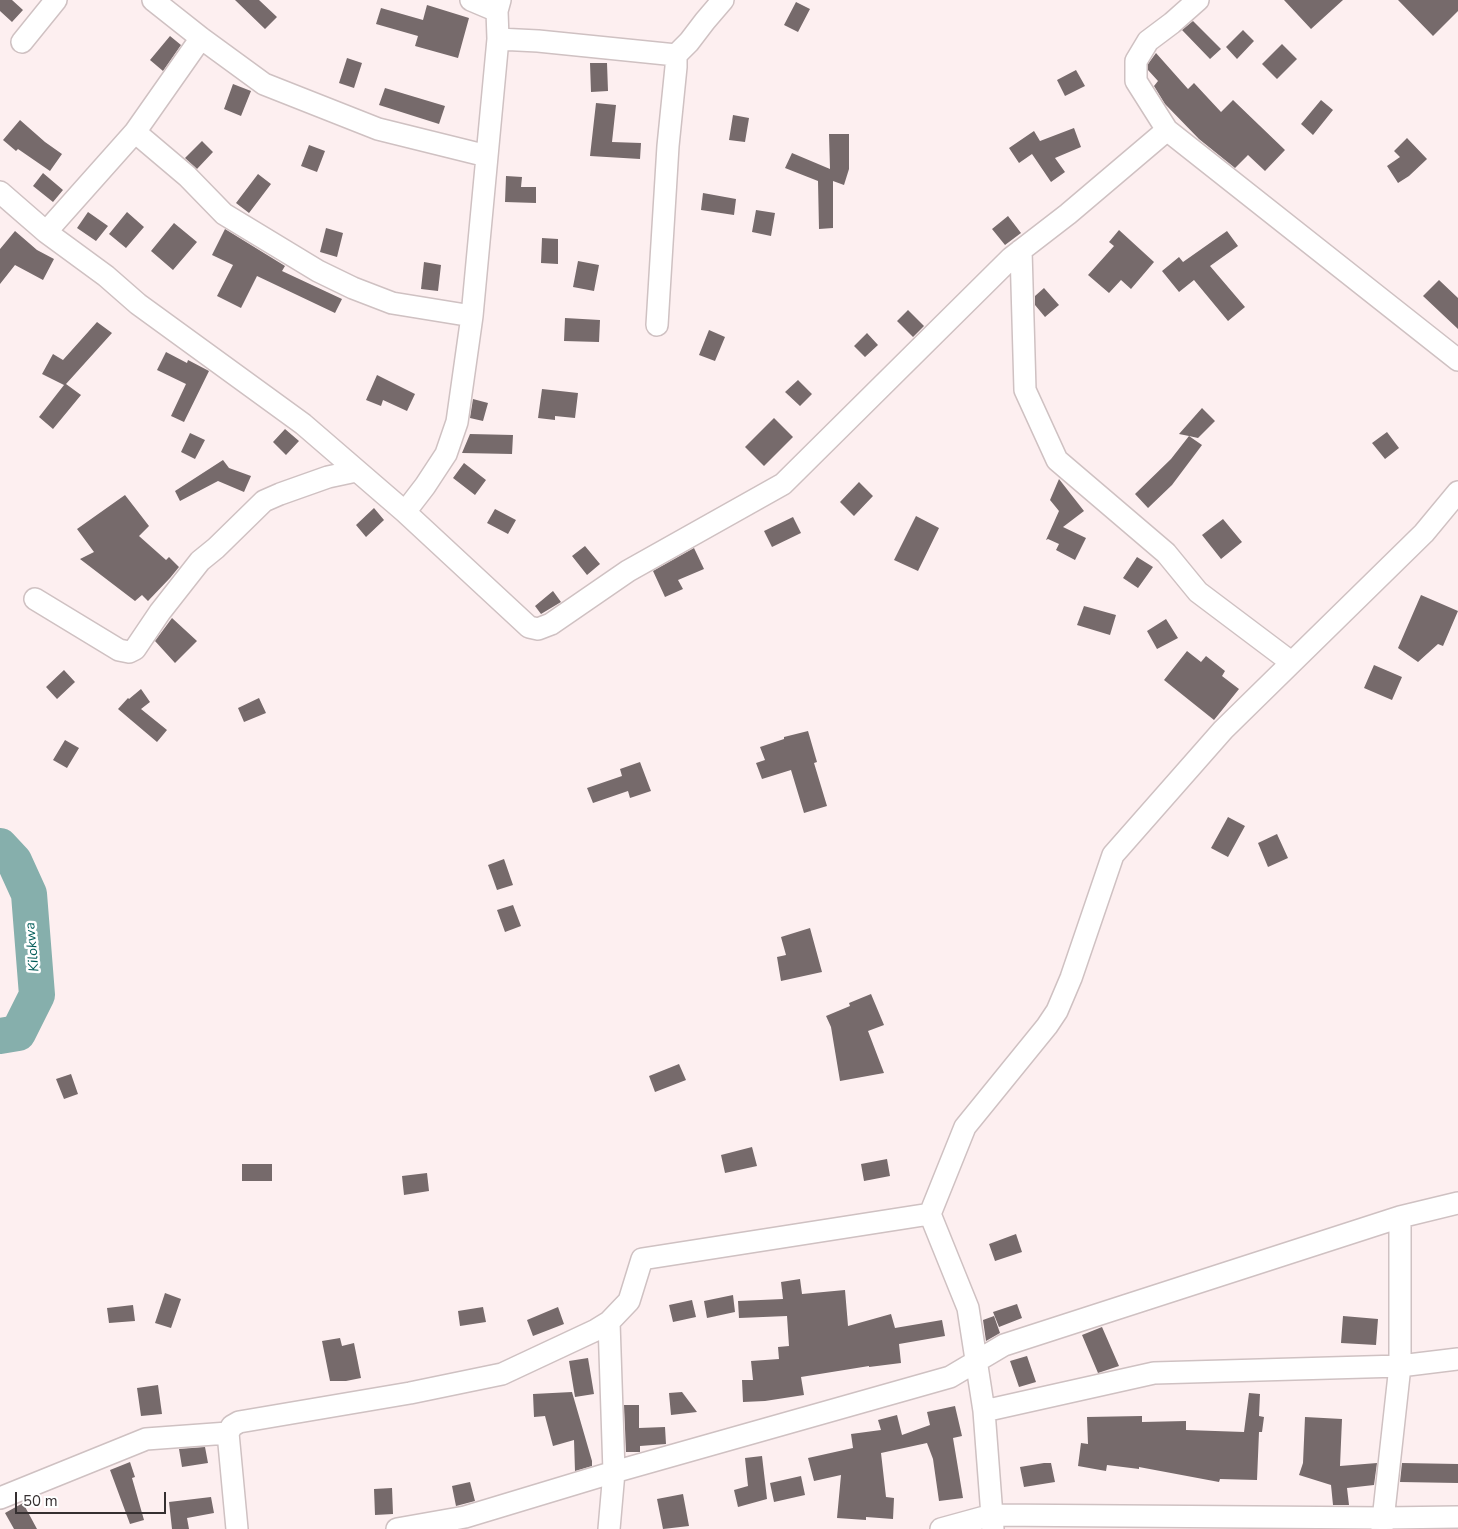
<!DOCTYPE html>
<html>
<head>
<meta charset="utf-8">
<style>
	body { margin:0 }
	#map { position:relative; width:1458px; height:1529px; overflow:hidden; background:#fdeff0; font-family:"Nunito Sans",sans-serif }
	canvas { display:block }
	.scale { position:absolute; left:15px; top:1492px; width:151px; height:22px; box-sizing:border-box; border:2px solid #352f30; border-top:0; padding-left:6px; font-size:15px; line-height:18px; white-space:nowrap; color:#352f30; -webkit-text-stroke:4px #fff; paint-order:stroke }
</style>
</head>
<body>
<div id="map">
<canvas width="1458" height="1529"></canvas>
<div class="scale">50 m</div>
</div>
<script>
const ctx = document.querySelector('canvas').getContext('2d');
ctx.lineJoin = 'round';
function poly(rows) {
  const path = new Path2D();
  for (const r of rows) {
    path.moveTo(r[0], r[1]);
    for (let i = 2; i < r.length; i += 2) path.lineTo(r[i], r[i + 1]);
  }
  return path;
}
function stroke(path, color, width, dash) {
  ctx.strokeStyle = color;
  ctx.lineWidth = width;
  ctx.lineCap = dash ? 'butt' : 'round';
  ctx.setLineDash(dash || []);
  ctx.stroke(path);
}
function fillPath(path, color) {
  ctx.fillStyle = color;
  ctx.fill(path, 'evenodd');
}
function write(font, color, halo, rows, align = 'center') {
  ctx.font = font + ' "Nunito Sans",sans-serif';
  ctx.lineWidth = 5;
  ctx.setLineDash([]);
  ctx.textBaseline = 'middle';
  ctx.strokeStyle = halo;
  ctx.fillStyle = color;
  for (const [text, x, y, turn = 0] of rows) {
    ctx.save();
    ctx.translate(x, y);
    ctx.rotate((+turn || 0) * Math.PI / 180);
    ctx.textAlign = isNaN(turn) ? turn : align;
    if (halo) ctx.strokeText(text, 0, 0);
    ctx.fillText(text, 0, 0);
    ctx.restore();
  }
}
stroke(poly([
	[0,846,14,861,29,894,37,995,18,1033,0,1036]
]), '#86afac', 36);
fillPath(poly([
	[0,0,12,0,23,10,12,22,0,11],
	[235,0,259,0,277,17,265,29],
	[1284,0,1343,0,1311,29],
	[1398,0,1458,0,1458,11,1433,36],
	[796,2,810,9,798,32,784,25],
	[427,5,469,18,458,58,415,46,418,36,376,24,381,8,423,20],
	[1193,21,1221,49,1210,59,1182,30],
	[1243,30,1254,41,1237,59,1226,47],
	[170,36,181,45,163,71,150,60],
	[1282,44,1297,59,1277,79,1262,64],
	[1156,53,1188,89,1194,83,1221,112,1233,100,1285,150,1265,171,1248,155,1235,168,1199,139,1165,104,1154,86,1158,81,1148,70,1148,64],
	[347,58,362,63,354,88,339,83],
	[590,63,607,63,608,91,591,92],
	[1076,70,1085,86,1065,96,1057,80],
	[233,84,251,91,241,116,224,109],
	[385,88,445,106,439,124,379,105],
	[1321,100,1333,110,1313,135,1301,124],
	[596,103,616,105,612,142,641,143,640,159,590,156],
	[733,115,749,118,745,142,729,140],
	[20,120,45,142,62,154,50,171,18,149,16,151,3,140],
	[1074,128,1081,147,1055,158,1065,172,1051,182,1032,154,1019,163,1009,148,1034,131,1040,141],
	[829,134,849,134,849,169,844,185,833,181,833,228,819,229,818,181,785,168,792,153,830,169],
	[1407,138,1427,159,1409,176,1398,183,1387,166,1400,157,1394,151],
	[202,141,213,152,197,169,185,158],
	[309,145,325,151,317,172,301,166],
	[43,173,63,190,53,202,33,186],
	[258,174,271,184,249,213,236,203],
	[506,176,522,177,521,187,536,187,536,203,505,202],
	[703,193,736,199,734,215,701,210],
	[756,210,775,213,771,236,752,232],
	[88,212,108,226,96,241,77,228],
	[127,212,144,227,126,248,109,234],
	[1008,216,1021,233,1005,245,992,229],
	[174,223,197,242,173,270,151,251],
	[326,228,343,233,337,257,320,252],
	[225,229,285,266,282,271,342,299,335,313,257,276,241,308,217,296,233,265,212,255],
	[1119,230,1154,262,1131,289,1121,280,1109,293,1088,275,1114,246,1109,242],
	[15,231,37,250,54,259,43,280,15,265,0,284,0,249],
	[1227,231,1238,246,1210,266,1245,307,1228,321,1194,280,1179,292,1162,271,1179,257,1183,262],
	[542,238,558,239,558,264,541,263],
	[578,261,599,265,594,291,573,287],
	[424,262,441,265,438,291,421,289],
	[1439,280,1458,298,1458,329,1423,296],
	[1044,288,1059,305,1045,317,1035,305,1035,296],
	[908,310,924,326,913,337,897,321],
	[565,318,600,320,599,342,564,341],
	[97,322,112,333,66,384,81,395,53,429,39,417,64,385,42,374,53,354,63,360],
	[709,330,725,337,715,361,699,355],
	[867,333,878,345,865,357,854,346],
	[166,352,187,363,188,360,209,371,184,422,171,416,186,384,157,370],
	[377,375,415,394,407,411,383,400,381,406,366,400],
	[798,380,812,394,800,406,785,392],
	[542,389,578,393,575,418,555,416,555,420,538,418],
	[473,399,488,403,483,421,470,418],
	[1202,408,1215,421,1198,438,1189,436,1202,445,1172,485,1148,508,1135,494,1171,459,1189,436,1179,434],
	[774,418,793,437,764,466,745,447],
	[285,429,299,441,286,455,273,442],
	[1387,432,1399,448,1385,459,1372,443],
	[190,433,205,440,195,459,181,452],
	[470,434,513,435,512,454,462,453],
	[223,460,229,468,251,476,244,492,218,481,180,501,175,491],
	[464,463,486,480,475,495,453,478],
	[1059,479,1084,511,1063,527,1086,538,1075,560,1056,550,1059,544,1048,539,1046,540,1059,511,1050,500],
	[859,482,873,496,854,516,840,502],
	[125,495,149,526,139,536,166,560,169,557,179,567,170,578,148,601,142,595,135,601,80,559,94,552,77,529],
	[374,508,384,520,366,537,356,525],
	[495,509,516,520,508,534,487,523],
	[916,516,939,528,918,571,894,560],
	[793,517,801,533,772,547,764,531],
	[1223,519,1242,542,1221,559,1202,535],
	[585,546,600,564,587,575,572,556],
	[694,548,704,569,678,580,683,589,665,597,653,571],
	[1137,557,1153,567,1138,588,1123,578],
	[553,591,561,602,541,614,535,606],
	[1421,595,1458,611,1443,646,1438,644,1418,662,1398,648],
	[1084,606,1116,615,1110,635,1077,625],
	[172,618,197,641,175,663,155,641],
	[1166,619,1178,638,1157,649,1147,631],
	[1187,651,1201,662,1206,656,1225,671,1222,676,1239,689,1214,720,1164,680],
	[1374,665,1402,677,1392,700,1364,688],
	[64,670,75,682,57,699,46,687],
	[141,689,150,702,141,709,167,730,157,742,118,709,128,698,129,699],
	[259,698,266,713,244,722,238,708],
	[808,731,817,762,814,763,827,806,804,813,791,770,762,779,756,763,765,760,760,747,784,739,784,737],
	[65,740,79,748,67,768,53,760],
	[640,762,651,791,630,798,628,791,593,803,587,788,622,776,620,769],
	[1228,817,1245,826,1228,857,1211,848],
	[1277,834,1288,858,1268,867,1258,843],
	[504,859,513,885,497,890,488,865],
	[513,905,521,926,505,932,497,910],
	[810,928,822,972,781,981,777,957,786,955,781,937],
	[871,994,884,1025,868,1031,884,1073,840,1081,831,1027,826,1016,850,1006,849,1003],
	[679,1064,686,1080,655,1092,649,1076],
	[71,1074,78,1094,64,1099,56,1079],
	[752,1147,757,1166,725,1173,721,1155],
	[887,1159,890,1176,864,1181,861,1164],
	[242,1164,272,1164,272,1181,242,1181],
	[427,1173,429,1191,404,1195,402,1176],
	[1016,1234,1022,1252,995,1261,989,1244],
	[800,1279,802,1294,845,1290,848,1326,891,1314,895,1328,942,1320,945,1336,899,1344,901,1363,869,1367,869,1366,801,1377,804,1395,765,1401,743,1402,742,1380,753,1380,751,1361,779,1359,778,1347,789,1346,787,1316,739,1318,738,1301,783,1299,781,1282],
	[165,1293,181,1299,171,1328,155,1323],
	[733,1295,735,1312,707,1318,704,1301],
	[692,1300,696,1317,673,1322,669,1305],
	[1017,1304,1022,1318,999,1327,993,1312],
	[133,1305,135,1321,109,1323,107,1308],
	[483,1307,486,1322,460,1326,458,1311],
	[558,1307,564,1324,533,1336,527,1320],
	[994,1316,1000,1333,986,1341,983,1320],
	[1343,1316,1378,1319,1376,1345,1341,1343],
	[1102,1327,1119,1366,1098,1373,1082,1335],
	[340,1338,342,1346,354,1343,361,1378,346,1381,330,1381,322,1341],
	[1027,1356,1036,1382,1019,1387,1010,1361],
	[588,1358,594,1394,575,1397,569,1361],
	[158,1385,162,1414,141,1416,137,1388],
	[572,1392,592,1461,592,1466,575,1471,574,1440,553,1446,545,1416,534,1417,533,1394],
	[682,1392,697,1412,671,1415,669,1393],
	[1249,1393,1260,1394,1259,1416,1264,1417,1262,1432,1259,1432,1257,1480,1220,1479,1219,1482,1139,1467,1139,1469,1107,1465,1106,1471,1078,1466,1081,1443,1088,1444,1087,1417,1142,1416,1142,1422,1186,1421,1186,1430,1244,1432],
	[624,1405,639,1405,639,1428,665,1427,666,1444,640,1446,640,1452,626,1452],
	[955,1406,962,1436,953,1438,963,1498,939,1501,933,1459,927,1443,881,1453,886,1497,894,1498,893,1519,866,1517,866,1520,837,1518,841,1475,814,1481,808,1458,853,1448,851,1434,881,1430,878,1420,897,1415,902,1435,930,1425,927,1412],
	[1305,1417,1342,1419,1340,1466,1377,1463,1374,1485,1347,1488,1349,1505,1333,1505,1331,1485,1299,1475,1303,1463],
	[205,1447,208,1463,182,1467,179,1449],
	[762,1456,767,1499,738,1507,734,1490,748,1486,745,1458],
	[130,1462,135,1477,132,1478,144,1520,130,1524,110,1470],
	[1044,1463,1051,1463,1055,1482,1024,1487,1020,1467],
	[1402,1463,1458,1464,1458,1483,1400,1482],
	[801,1476,805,1495,774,1502,770,1483],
	[470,1482,475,1501,456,1506,452,1486],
	[392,1488,393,1514,375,1515,374,1489],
	[683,1494,689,1526,663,1529,657,1499],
	[211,1497,214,1513,187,1518,189,1529,172,1529,169,1502],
	[23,1503,37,1529,14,1529,5,1513]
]), '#766a6b');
const minor = poly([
	[153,0,201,38,264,84,378,129,487,156],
	[471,0,497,11],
	[498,39,538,41,676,55,676,67,668,146,657,325],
	[22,42,56,0],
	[676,55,689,42,705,21,723,0],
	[1167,130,1136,81,1136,61,1148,41,1172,23,1198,0],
	[135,132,187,176,224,214,318,271,353,288,392,303,472,316],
	[0,192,46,232,106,276,138,304,303,424,405,512,425,486,446,454,457,422,472,316,498,39,497,11,500,0],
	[46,232,135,132,201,38],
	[1021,250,1025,390,1057,460,1166,553,1198,592,1291,662],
	[405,512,529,627,538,629,551,624,628,571,783,484,1011,258,1068,214,1167,130,1458,360],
	[35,599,119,650,129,652,135,649,160,612,200,561,216,548,264,501,280,494,328,477,356,471],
	[609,1322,614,1472,609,1529],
	[984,1411,1154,1373,1400,1366,1458,1359],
	[0,1498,146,1439,228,1433],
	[237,1529,228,1433,232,1426,239,1422,410,1393,502,1374,596,1330,609,1322,629,1301,642,1259,930,1214],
	[397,1529,465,1517,614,1472,950,1377,1004,1345,1400,1217,1458,1203],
	[941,1529,992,1515,1384,1518,1458,1517],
	[993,1529,984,1411,968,1308,930,1214,965,1127,1047,1026,1057,1011,1071,978,1113,855,1223,730,1424,533,1458,492],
	[1382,1529,1400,1366,1400,1217]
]);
stroke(minor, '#cfc1c2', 24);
stroke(minor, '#fff', 21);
write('italic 14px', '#005c59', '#fff', [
	["Kilokwa",33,947,-95]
]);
</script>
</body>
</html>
